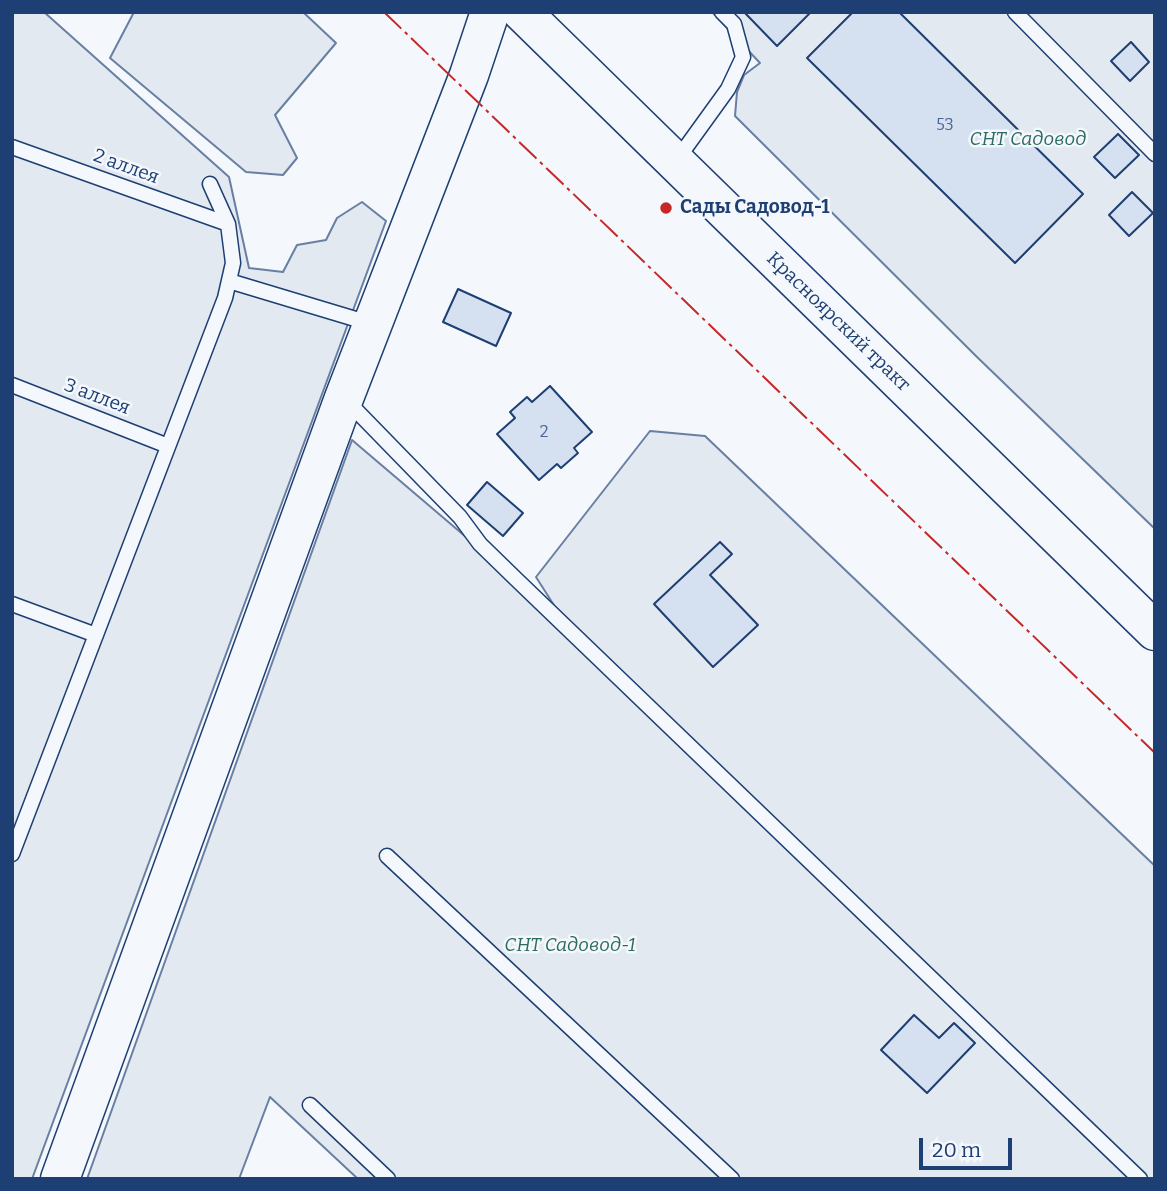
<!DOCTYPE html>
<html>
<head>
<meta charset="utf-8">
<style>
	body { margin:0 }
	#map { position:relative; width:1167px; height:1191px; overflow:hidden; background:#f4f7fb; font-family:Bitter,serif }
	canvas { display:block }
	.frame { position:absolute; inset:0; border:14px solid #1d3f73; pointer-events:none }
	.scale { position:absolute; left:919px; top:1138px; width:93px; height:32px; box-sizing:border-box; border:4px solid #1d3f73; border-top:0; padding-left:9px; font-size:21px; line-height:24px; white-space:nowrap; color:#1d3f73; -webkit-text-stroke:5px #f4f7fb; paint-order:stroke }
</style>
</head>
<body>
<div id="map">
<canvas width="1167" height="1191"></canvas>
<div class="frame"></div>
<div class="scale">20 m</div>
</div>
<script>
const ctx = document.querySelector('canvas').getContext('2d');
ctx.lineJoin = 'round';
function fillPath(path, color) {
  ctx.fillStyle = color;
  ctx.fill(path, 'evenodd');
}
function poly(rows) {
  const path = new Path2D();
  for (const r of rows) {
    path.moveTo(r[0], r[1]);
    for (let i = 2; i < r.length; i += 2) path.lineTo(r[i], r[i + 1]);
  }
  return path;
}
function stroke(path, color, width, dash) {
  ctx.strokeStyle = color;
  ctx.lineWidth = width;
  ctx.lineCap = dash ? 'butt' : 'round';
  ctx.setLineDash(dash || []);
  ctx.stroke(path);
}
function write(font, color, halo, rows, align = 'center') {
  ctx.font = font + ' Bitter,serif';
  ctx.lineWidth = 5;
  ctx.setLineDash([]);
  ctx.textBaseline = 'middle';
  ctx.strokeStyle = halo;
  ctx.fillStyle = color;
  for (const [text, x, y, turn = 0] of rows) {
    ctx.save();
    ctx.translate(x, y);
    ctx.rotate((+turn || 0) * Math.PI / 180);
    ctx.textAlign = isNaN(turn) ? turn : align;
    if (halo) ctx.strokeText(text, 0, 0);
    ctx.fillText(text, 0, 0);
    ctx.restore();
  }
}
const green = poly([
	[12,12,44,12,229,177,249,268,283,272,297,245,326,240,337,218,362,202,386,221,32,1179,12,1179,12,12],
	[131,12,303,12,336,43,275,115,297,158,283,175,246,172,110,58,133,14,131,12],
	[712,12,1155,12,1155,529,976,356,735,116,737,92,744,75,760,63,712,12],
	[650,431,705,436,1155,866,1155,1179,358,1179,270,1097,239,1179,87,1179,352,440,466,537,557,610,536,577,650,431]
]);
fillPath(green, '#e3e9f0');
stroke(green, '#687fa3', 2);
const building = poly([
	[744,12,811,12,777,46,744,12],
	[853,12,899,12,1083,194,1015,263,807,58,853,12],
	[1131,42,1149,62,1130,81,1111,61,1131,42],
	[1118,134,1139,155,1115,178,1094,157,1118,134],
	[1132,192,1153,213,1129,236,1109,215,1132,192],
	[458,289,511,313,496,346,443,322,458,289],
	[550,386,592,432,574,448,578,453,561,468,557,464,539,480,497,434,515,418,510,412,527,397,532,402,550,386],
	[487,482,523,513,503,536,467,505,487,482],
	[720,542,732,554,710,575,758,625,713,667,654,604,720,542],
	[914,1015,939,1038,954,1023,975,1043,927,1093,881,1050,914,1015]
]);
fillPath(building, '#d5e0f0');
stroke(building, '#1d3f73', 2);
const service = poly([
	[1015,12,1155,154],
	[12,147,228,224],
	[676,161,728,89,743,57,734,24,722,12],
	[229,281,372,324],
	[12,385,168,446],
	[348,402,460,517,480,544,517,580,1140,1179],
	[12,604,96,635],
	[12,854,225,298,233,263,228,224,210,184],
	[387,856,732,1179],
	[310,1105,388,1179]
]);
const secondary = poly([
	[522,12,1155,631],
	[60,1179,344,398,469,75,490,12]
]);
stroke(service, '#1d3f73', 17);
stroke(secondary, '#1d3f73', 41);
stroke(service, '#f4f7fb', 14);
stroke(secondary, '#f4f7fb', 38);
stroke(poly([
	[384,12,1155,753]
]), '#c62828', 2, [24, 5, 3.5, 5]);
for (const [x, y, r, color] of [
	[666,208,7,"#c62828"]
]) {
  const dot = new Path2D();
  dot.arc(x, y, r, 0, 2 * Math.PI);
  ctx.fillStyle = color;
  ctx.fill(dot);
  stroke(dot, '#f4f7fb', 2.5);
}
write('16px', '#4b6792', null, [
	["53",945,126],
	["2",544,433]
]);
write('italic 19px', '#2c6c60', '#f4f7fb', [
	["СНТ Садовод",1028,140],
	["СНТ Садовод-1",570,946]
]);
write('19px', '#1d3f73', '#f4f7fb', [
	["2 аллея",126,167,20],
	["Красноярский тракт",838,322,44],
	["3 аллея",97,397,21]
]);
write('bold 19px', '#1d3f73', '#f4f7fb', [
	["Сады Садовод-1",680,208]
], 'left');
</script>
</body>
</html>
